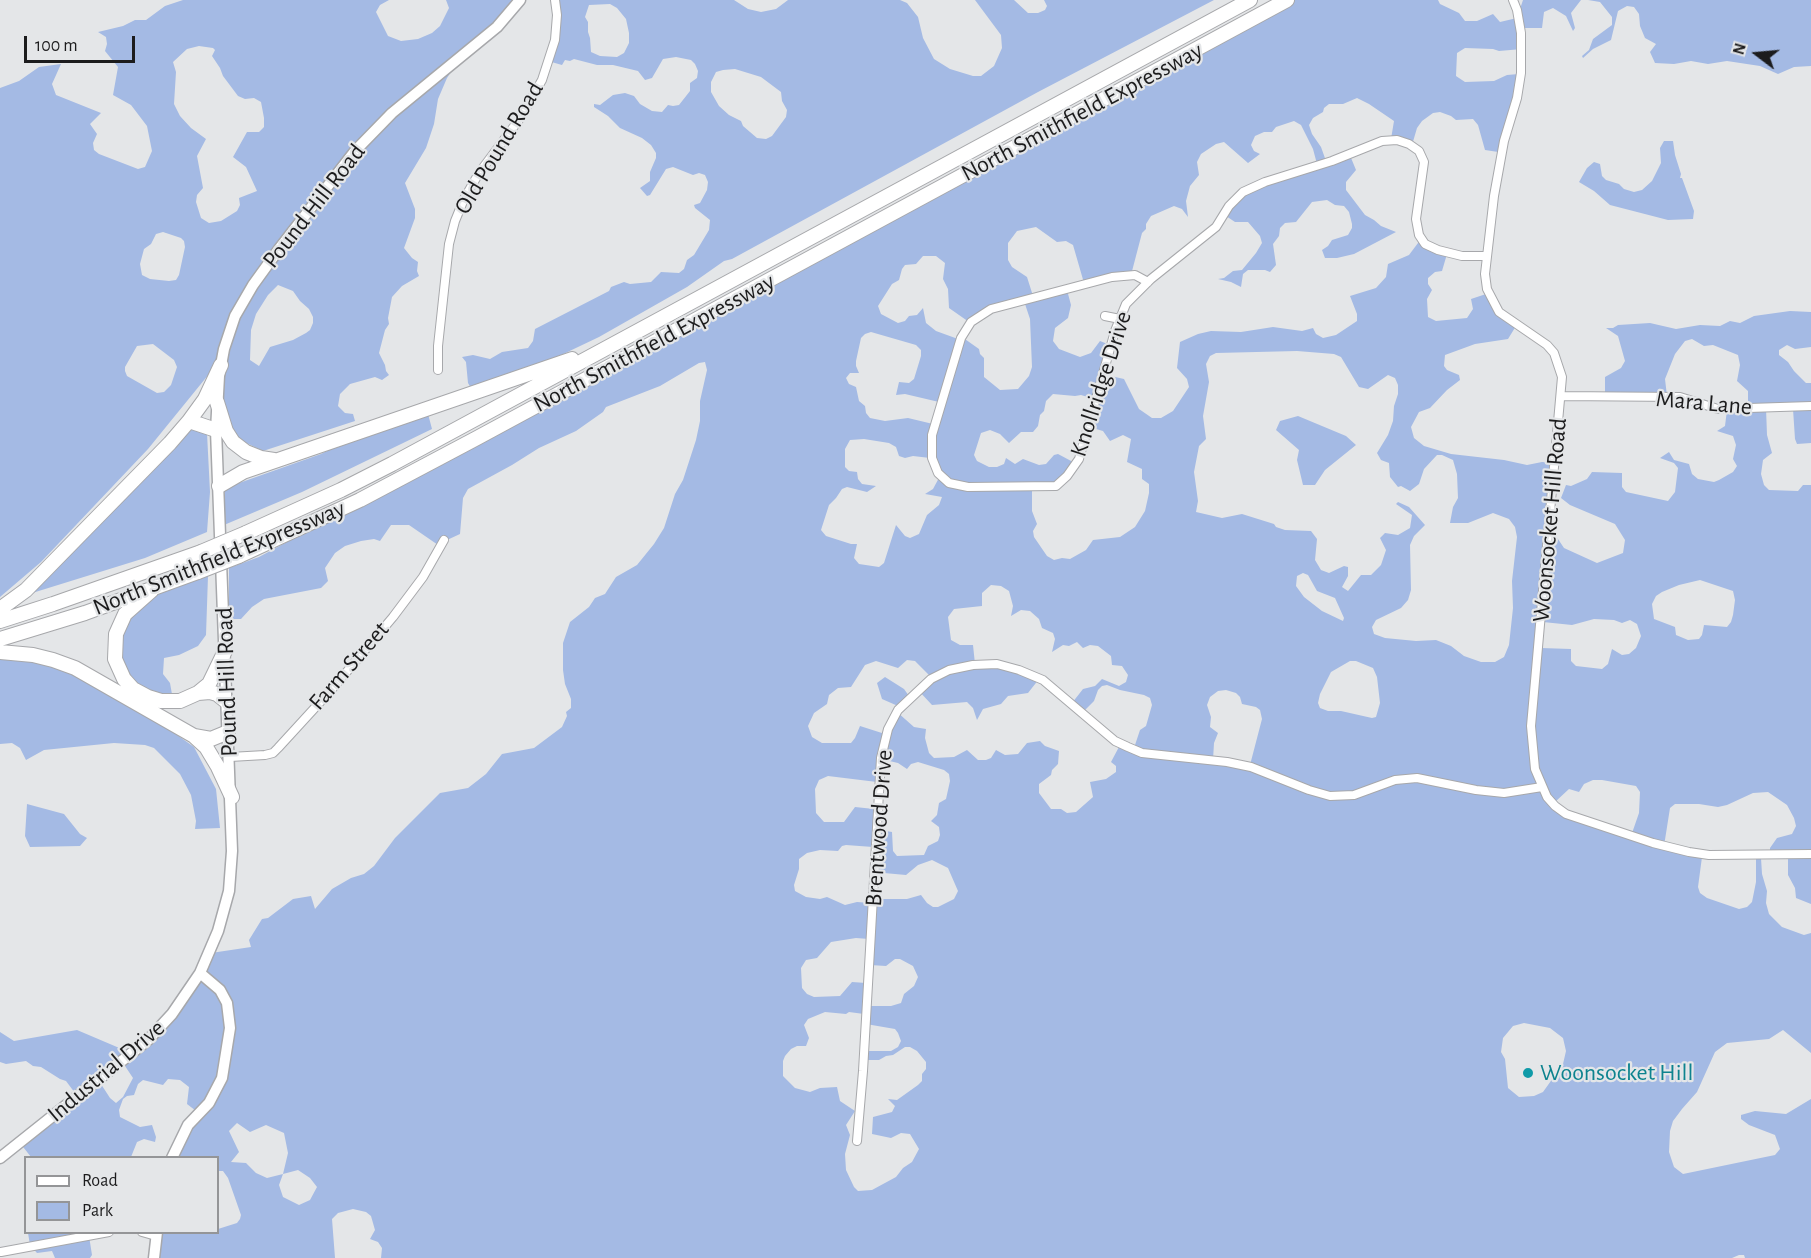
<!DOCTYPE html>
<html>
<head>
<meta charset="utf-8">
<style>
	body { margin:0 }
	#map { position:relative; width:1811px; height:1258px; overflow:hidden; background:#e4e6e8; font-family:"Alegreya Sans",sans-serif }
	canvas { display:block }
	.legend { position:absolute; left:24px; top:1156px; width:195px; height:78px; box-sizing:border-box; background:#e4e6e8; border:2px solid #949597; margin:0; padding:8px 10px; list-style:none; font-size:18px; color:#1c1c1d }
	.legend li { display:flex; align-items:center; gap:12px; height:30px }
	.legend b { width:30px; border:2px solid #949597 }
	.north { position:absolute; left:1727px; top:24px; width:60px; height:60px; -webkit-text-stroke:4px #e4e6e8; paint-order:stroke; rotate:286deg; font-size:16px; font-weight:700; line-height:24px; text-align:center; color:#1c1c1d }
	.north::after { content:''; display:block; margin:auto; width:21px; height:27px; background:#1c1c1d; clip-path:polygon(50% 0,100% 100%,50% 72%,0 100%) }
	.scale { position:absolute; left:24px; top:36px; width:111px; height:27px; box-sizing:border-box; border:3px solid #1c1c1d; border-top:0; padding-left:8px; font-size:18px; line-height:21px; white-space:nowrap; color:#1c1c1d; -webkit-text-stroke:4px #e4e6e8; paint-order:stroke }
</style>
</head>
<body>
<div id="map">
<canvas width="1811" height="1258"></canvas>
<ul class="legend">
<li><b style="height:8px;background:#fff"></b>Road</li>
<li><b style="height:16px;background:#a4bae4"></b>Park</li>
</ul>
<div class="north">N</div>
<div class="scale">100 m</div>
</div>
<script>
const ctx = document.querySelector('canvas').getContext('2d');
ctx.lineJoin = 'round';
function fillPath(path, color) {
  ctx.fillStyle = color;
  ctx.fill(path, 'evenodd');
}
function poly(rows) {
  const path = new Path2D();
  for (const r of rows) {
    path.moveTo(r[0], r[1]);
    for (let i = 2; i < r.length; i += 2) path.lineTo(r[i], r[i + 1]);
  }
  return path;
}
function stroke(path, color, width, dash) {
  ctx.strokeStyle = color;
  ctx.lineWidth = width;
  ctx.lineCap = dash ? 'butt' : 'round';
  ctx.setLineDash(dash || []);
  ctx.stroke(path);
}
function write(font, color, halo, rows, align = 'center') {
  ctx.font = font + ' "Alegreya Sans",sans-serif';
  ctx.lineWidth = 4.5;
  ctx.setLineDash([]);
  ctx.textBaseline = 'middle';
  ctx.strokeStyle = halo;
  ctx.fillStyle = color;
  for (const [text, x, y, turn = 0] of rows) {
    ctx.save();
    ctx.translate(x, y);
    ctx.rotate((+turn || 0) * Math.PI / 180);
    ctx.textAlign = isNaN(turn) ? turn : align;
    if (halo) ctx.strokeText(text, 0, 0);
    ctx.fillText(text, 0, 0);
    ctx.restore();
  }
}
fillPath(poly([
	[183,0,389,0,380,5,376,12,388,36,401,41,418,39,432,33,440,26,449,8,446,0,519,0,459,60,447,78,438,99,434,124,426,148,405,183,415,209,415,218,404,248,412,258,418,262,417,271,419,276,402,286,392,297,388,318,389,324,385,330,379,353,385,365,386,371,389,375,382,380,375,377,350,384,340,394,338,406,345,413,353,414,355,421,263,451,228,434,209,374,148,449,41,562,0,597,0,88,19,81,39,67,61,64,52,84,56,95,101,113,90,124,97,134,93,143,94,150,99,154,138,169,145,167,152,151,147,126,131,105,113,95,118,67,105,51,107,44,106,37,98,32,123,26,135,20,146,20,165,6],
	[199,46,213,48,215,50,212,56,220,68,223,76,238,96,245,99,254,98,261,102,264,118,264,127,259,132,247,132,233,157,246,167,257,191,239,198,240,205,237,211,221,221,209,223,201,218,196,202,197,195,203,188,197,156,206,139,191,128,180,116,174,104,176,72,173,62,187,49],
	[163,232,181,238,184,241,185,247,179,275,176,280,169,281,150,279,142,275,140,264,144,249,151,244,156,234],
	[278,285,293,291,300,301,309,309,313,317,313,323,310,330,306,333,293,340,270,347,259,366,250,360,251,330,256,314,268,295],
	[153,344,174,360,177,367,171,385,164,392,157,393,127,376,125,371,125,367,137,346],
	[553,0,734,0,748,9,761,12,776,9,788,0,900,0,907,3,918,17,923,38,934,59,950,69,973,76,981,76,994,66,1002,48,1001,35,975,0,1014,0,1028,13,1038,13,1045,10,1047,6,1044,0,1214,0,1038,92,732,259,724,261,687,287,599,337,536,367,471,388,468,383,466,362,462,357,473,355,490,359,502,352,528,348,533,341,535,329,609,291,611,287,624,282,630,284,651,282,661,272,679,273,684,269,687,260,694,255,709,230,710,220,695,208,694,205,700,203,707,190,708,182,705,175,699,173,693,175,673,167,666,169,650,195,647,196,640,188,650,181,650,172,656,158,656,153,651,145,642,138,620,128,608,116,594,107,594,104,600,105,613,95,625,93,634,96,640,104,652,111,662,112,668,105,673,106,679,105,690,91,690,83,697,78,698,71,695,64,691,60,676,57,663,59,652,78,645,80,638,71,613,65,597,65,574,59,570,61,565,60,562,65,548,61,555,33],
	[610,4,617,8,626,19,629,33,629,43,624,53,617,57,600,56,591,52,590,38,588,32,588,22,585,17,589,5],
	[735,69,761,77,781,92,782,101,787,110,786,117,772,136,766,139,757,138,743,126,741,121,729,115,719,106,711,92,711,82,716,72,723,70],
	[1295,0,1438,0,1440,4,1459,13,1465,21,1477,21,1493,14,1500,22,1517,18,1523,0,1581,0,1571,13,1575,28,1573,31,1566,16,1553,8,1544,12,1542,28,1523,28,1522,49,1499,51,1493,49,1465,48,1457,53,1456,76,1465,82,1494,81,1507,75,1519,74,1505,153,1485,150,1478,125,1473,119,1456,120,1451,116,1440,112,1433,113,1422,121,1417,128,1412,145,1391,139,1394,121,1369,104,1357,98,1343,104,1329,104,1324,108,1323,112,1313,118,1309,125,1312,134,1321,147,1326,161,1349,153,1356,170,1346,182,1346,190,1365,215,1374,220,1381,226,1396,232,1354,254,1337,258,1325,258,1322,250,1328,246,1332,240,1348,235,1352,228,1352,224,1349,212,1344,206,1335,205,1327,200,1312,202,1296,222,1285,223,1280,228,1279,236,1273,244,1276,265,1270,272,1265,270,1248,270,1243,274,1241,287,1231,282,1218,279,1224,278,1233,271,1242,270,1256,253,1262,243,1260,236,1248,222,1235,222,1223,214,1241,193,1317,164,1313,149,1301,125,1294,121,1276,127,1272,132,1264,132,1255,136,1251,145,1254,151,1260,154,1248,163,1224,142,1216,144,1201,154,1197,162,1199,175,1190,186,1186,201,1188,217,1182,209,1174,206,1151,216,1146,224,1146,229,1142,233,1131,275,1084,283,1073,245,1066,241,1057,242,1036,227,1017,231,1008,243,1008,260,1012,267,1027,277,1033,296,1067,290,1071,305,1068,318,1055,328,1053,341,1059,349,1080,357,1091,353,1100,341,1110,345,1102,374,1124,379,1139,409,1152,418,1161,418,1173,411,1189,387,1187,379,1177,368,1180,342,1198,334,1211,331,1241,332,1273,327,1302,331,1313,328,1316,334,1323,338,1336,335,1357,321,1357,314,1350,296,1376,288,1386,277,1388,264,1409,255,1421,239,1447,254,1442,271,1435,272,1428,278,1428,284,1432,290,1427,299,1428,317,1436,321,1467,318,1473,309,1471,299,1489,293,1494,305,1516,326,1508,339,1475,344,1445,355,1444,366,1447,370,1459,375,1460,380,1447,390,1430,408,1419,412,1411,427,1414,438,1424,446,1451,454,1504,460,1527,465,1542,462,1554,463,1552,530,1564,548,1597,563,1623,553,1625,540,1615,524,1570,505,1561,498,1566,485,1571,486,1587,479,1592,472,1622,473,1622,487,1626,492,1668,501,1675,492,1678,468,1674,463,1660,458,1669,452,1674,460,1689,464,1692,474,1698,479,1714,482,1719,480,1733,472,1737,466,1733,459,1736,445,1733,436,1717,431,1725,426,1727,410,1748,407,1748,391,1737,381,1740,365,1738,355,1713,345,1704,346,1692,339,1685,341,1675,354,1665,379,1667,396,1605,398,1605,377,1621,368,1625,361,1618,336,1606,328,1613,328,1618,325,1650,323,1676,329,1700,325,1720,326,1730,321,1740,323,1754,316,1790,311,1811,312,1811,347,1795,349,1787,345,1779,350,1779,355,1788,362,1794,371,1806,383,1811,383,1811,443,1797,444,1795,439,1793,409,1766,408,1767,435,1772,453,1763,460,1761,474,1764,485,1769,490,1798,491,1803,485,1811,485,1811,904,1796,898,1795,888,1788,875,1788,856,1770,854,1770,848,1777,838,1792,834,1796,826,1794,818,1787,805,1768,792,1753,793,1727,805,1718,807,1699,804,1675,804,1670,808,1664,846,1702,857,1698,887,1700,893,1707,898,1739,909,1747,907,1752,902,1756,882,1756,858,1761,858,1762,874,1767,891,1766,903,1769,914,1782,927,1804,935,1811,933,1811,1053,1783,1030,1769,1039,1727,1043,1715,1052,1697,1092,1682,1109,1673,1121,1670,1131,1669,1152,1674,1167,1683,1174,1775,1155,1780,1149,1775,1135,1749,1125,1741,1119,1741,1115,1755,1111,1786,1114,1811,1099,1811,1258,1745,1258,1744,1255,1739,1255,1732,1258,381,1258,382,1248,378,1242,370,1239,375,1230,371,1216,366,1212,353,1209,338,1213,332,1219,335,1258,152,1258,156,1233,218,1232,218,1229,237,1223,240,1219,241,1215,228,1178,223,1171,218,1171,218,1158,175,1157,200,1114,187,1104,189,1087,180,1080,168,1079,163,1085,143,1080,138,1084,134,1095,127,1096,123,1099,119,1110,120,1117,140,1127,152,1125,156,1137,155,1142,144,1139,137,1142,131,1157,31,1157,20,1143,78,1097,66,1081,60,1079,41,1067,33,1066,26,1061,6,1064,0,1062,0,1032,14,1041,77,1030,117,1047,134,1052,146,1041,211,953,251,947,249,940,262,919,268,918,293,899,311,896,315,909,332,889,351,878,364,874,374,866,395,838,440,793,468,788,486,774,502,754,534,748,562,727,567,716,566,712,571,708,571,699,565,684,563,670,563,643,570,622,589,607,595,598,605,594,616,577,637,565,654,544,664,528,675,494,683,480,696,440,700,421,700,401,707,370,705,362,699,363,660,386,606,407,603,412,576,431,539,448,512,465,468,489,463,498,460,534,447,540,441,547,409,525,391,525,380,541,374,539,361,541,345,546,335,553,325,568,328,581,321,588,264,599,252,607,241,619,229,619,229,568,259,557,732,303,1145,86],
	[923,256,936,256,945,263,943,279,948,289,949,308,969,322,1022,300,1024,301,1030,319,1032,367,1029,376,1018,389,1000,390,984,377,984,358,980,354,979,349,962,337,958,339,936,331,926,323,923,308,917,315,909,316,905,321,898,323,881,314,878,306,892,284,899,280,902,269,905,265,916,264],
	[871,332,916,345,921,350,921,356,914,379,909,383,899,382,896,395,905,394,939,402,933,424,908,418,885,421,870,418,866,413,865,406,859,401,856,387,849,384,846,378,850,373,859,373,856,366,856,361,861,338,865,334],
	[1297,351,1334,354,1341,357,1359,387,1368,389,1388,375,1395,378,1398,385,1398,394,1394,406,1393,421,1388,435,1377,453,1381,460,1389,463,1390,477,1398,487,1401,486,1410,491,1419,484,1424,469,1437,455,1442,455,1453,460,1457,474,1458,498,1453,507,1450,523,1468,523,1493,513,1509,519,1515,527,1517,537,1512,581,1513,608,1509,645,1504,657,1495,662,1481,662,1464,656,1451,646,1436,640,1416,641,1385,638,1374,634,1372,627,1376,620,1401,608,1408,600,1411,590,1410,545,1414,536,1425,525,1409,507,1398,502,1396,504,1412,515,1410,528,1398,535,1385,533,1380,538,1386,550,1381,565,1371,575,1361,575,1348,591,1342,587,1348,576,1348,567,1344,566,1329,573,1321,570,1315,560,1317,539,1311,531,1285,530,1276,527,1274,524,1242,514,1222,518,1196,512,1198,501,1194,472,1199,446,1206,439,1203,416,1209,382,1206,364,1210,356,1216,353],
	[1053,394,1075,396,1081,395,1094,399,1089,427,1103,431,1110,441,1123,435,1131,439,1127,462,1142,469,1142,479,1149,484,1149,493,1145,511,1135,527,1120,537,1093,540,1086,550,1070,559,1062,558,1054,560,1047,556,1034,537,1033,531,1037,524,1032,511,1032,488,1058,484,1073,462,1058,454,1054,455,1046,464,1039,465,1023,459,1015,464,1006,458,1004,464,997,467,989,467,977,461,974,455,981,433,990,430,1000,434,1009,443,1021,432,1033,432,1038,426,1040,415,1044,411,1046,401],
	[864,439,889,443,896,447,899,456,905,458,913,456,930,458,940,476,933,489,925,494,942,497,939,505,927,515,919,534,910,538,905,536,896,525,884,563,879,567,859,564,854,558,857,544,851,544,826,536,821,530,829,505,836,498,842,489,847,487,867,492,876,486,862,484,858,479,857,472,849,471,845,467,845,449,850,440],
	[1303,573,1308,575,1317,591,1335,598,1344,618,1343,621,1322,611,1304,597,1296,586,1297,576],
	[1700,580,1733,591,1735,600,1733,615,1731,622,1727,627,1704,625,1702,635,1699,639,1688,640,1676,635,1675,627,1654,619,1652,604,1656,596,1662,592,1679,585],
	[991,585,1001,586,1009,591,1013,606,1011,616,1021,610,1030,611,1039,619,1042,628,1053,633,1055,639,1052,652,1063,645,1069,646,1077,642,1083,648,1090,645,1098,646,1111,656,1112,665,1122,666,1128,675,1126,682,1119,686,1102,679,1095,686,1083,689,1072,703,1082,713,1094,701,1098,690,1102,686,1107,685,1120,690,1144,695,1150,698,1152,705,1146,726,1140,730,1134,748,1120,745,1111,762,1116,766,1116,772,1106,779,1090,782,1093,797,1076,812,1067,813,1061,809,1051,809,1039,793,1039,784,1051,775,1052,770,1058,764,1059,751,1045,746,1040,741,1027,743,1018,754,1005,755,996,750,991,758,986,760,978,760,967,750,954,757,934,758,929,753,925,738,926,729,914,727,897,712,885,734,860,726,855,738,851,743,822,743,812,737,808,726,814,713,827,704,829,695,838,688,851,687,865,665,876,661,898,668,907,660,915,661,930,676,918,690,932,705,967,702,973,708,977,720,983,709,1001,704,1008,696,1028,693,1039,679,996,664,975,664,973,645,960,645,951,640,948,617,954,609,982,606,982,593],
	[1594,619,1614,620,1622,623,1630,620,1637,624,1641,636,1636,648,1629,654,1622,655,1612,649,1608,664,1602,669,1576,666,1571,661,1571,649,1541,648,1543,622,1572,625],
	[1350,661,1356,661,1373,668,1377,677,1380,703,1376,717,1372,718,1341,711,1328,711,1320,708,1318,703,1320,694,1331,672],
	[1226,690,1236,693,1240,697,1242,704,1256,707,1260,710,1262,719,1250,765,1213,760,1214,743,1218,733,1210,727,1211,717,1207,705,1210,697,1218,691],
	[881,759,898,763,907,769,911,764,918,762,944,770,949,774,950,781,946,799,939,803,937,815,931,821,939,827,940,835,938,841,928,846,924,855,897,856,893,851,892,832,875,829,874,809,855,807,844,822,824,822,816,813,815,789,819,780,828,776,877,782],
	[1593,780,1602,780,1636,786,1640,792,1639,813,1631,836,1557,807,1555,802,1569,789,1579,792,1584,784],
	[846,845,873,847,873,872,906,875,918,865,932,860,948,868,958,891,954,899,938,907,933,907,927,903,921,895,907,899,872,899,870,903,857,902,845,905,827,897,820,899,806,897,795,891,794,885,799,869,799,859,807,853,820,850,838,851,842,846],
	[856,938,869,939,870,965,886,966,895,959,900,959,913,966,918,977,914,986,904,994,901,1003,891,1006,867,1006,866,983,852,982,840,996,814,997,807,994,802,988,801,968,806,960,817,958,831,942],
	[825,1012,846,1014,849,1012,864,1014,866,1024,895,1029,898,1033,901,1041,898,1047,891,1051,864,1051,865,1060,879,1060,886,1056,893,1055,905,1047,910,1047,917,1051,926,1062,926,1069,922,1074,922,1081,918,1085,897,1100,888,1099,895,1106,892,1112,873,1117,872,1134,891,1138,901,1133,910,1134,919,1149,912,1162,903,1168,896,1177,872,1190,858,1191,854,1187,846,1170,845,1154,850,1135,846,1125,855,1111,840,1101,837,1087,820,1088,810,1092,795,1088,783,1076,783,1061,785,1056,791,1049,797,1046,806,1046,809,1038,804,1025,808,1019],
	[1524,1023,1550,1028,1563,1038,1566,1051,1563,1064,1543,1092,1534,1096,1519,1097,1508,1088,1505,1059,1501,1052,1503,1038,1513,1026],
	[123,1063,133,1078,123,1097,116,1103,110,1098,99,1081],
	[237,1123,250,1132,266,1125,284,1133,288,1153,283,1174,267,1178,256,1173,246,1163,231,1162,239,1152,229,1131],
	[298,1170,310,1178,317,1187,310,1200,299,1205,283,1197,279,1185,283,1174],
	[1588,0,1811,0,1811,66,1794,67,1778,74,1760,66,1727,61,1708,64,1691,61,1674,64,1655,63,1650,52,1656,44,1645,38,1640,26,1639,14,1634,7,1627,6,1618,11,1611,40,1593,49,1583,58,1582,56,1589,50,1593,39,1612,25,1612,17,1600,2],
	[1664,141,1673,141,1675,155,1681,174,1680,178,1682,178,1694,211,1693,219,1668,220,1610,205,1594,191,1579,182,1587,168,1594,162,1600,164,1602,176,1606,180,1619,184,1624,189,1634,192,1642,190,1652,181,1661,163,1660,148],
	[427,410,432,429,302,492,224,525,225,488,321,454,374,427],
	[1298,416,1346,436,1356,445,1325,470,1315,485,1303,485,1297,460,1299,450,1276,430,1280,421],
	[191,428,207,433,210,492,207,532,145,558,29,594],
	[208,576,206,635,198,646,179,655,164,658,163,674,170,683,173,700,139,694,113,653,137,600],
	[0,652,60,662,163,725,194,747,216,789,220,828,195,829,196,821,191,795,180,774,154,748,145,745,114,743,44,750,26,760,20,748,12,743,0,744],
	[885,677,904,689,909,696,898,706,882,699,877,683],
	[27,804,64,814,80,834,87,838,80,846,30,847,25,836],
	[28,1233,106,1233,89,1236,92,1255,90,1258,55,1258,52,1251,37,1253,30,1245]
]), '#a4bae4');
const street = poly([
	[1513,0,1517,10,1521,33,1521,73,1517,98,1504,141,1494,196,1485,274,1487,289,1499,312,1547,345,1554,353,1562,377,1531,726,1535,769,1547,797,1555,806,1566,814,1653,843,1689,852,1709,855,1811,854],
	[1148,282,1135,275,1112,277,991,309,971,322,961,338,932,435,932,458,938,473,949,483,968,487,1056,486,1067,476,1079,459,1115,331,1126,304,1151,279,1216,227,1229,206,1243,192,1265,182,1332,161,1382,141,1397,140,1409,144,1419,151,1424,162,1416,219,1419,235,1425,244,1438,250,1462,256,1486,256],
	[1105,316,1120,319],
	[438,370,438,346,449,244,455,221,464,199,479,173,521,117,542,80,555,40,557,15,555,0],
	[1561,396,1680,397,1718,409,1811,406],
	[230,757,265,755,273,753,278,748,333,688,393,617,423,577,444,540],
	[857,1141,863,1071,881,758,888,729,898,710,931,679,949,670,973,665,997,664,1019,670,1043,680,1115,741,1128,747,1142,753,1227,762,1251,767,1309,790,1330,796,1354,795,1395,780,1417,778,1476,790,1504,793,1542,787],
	[142,1232,156,1236],
	[1,1252,109,1232]
]);
const secondary = poly([
	[0,1158,148,1040,172,1014,200,973,218,931,229,891,232,851,216,430,219,376,224,349,235,316,253,285,279,249,355,151,392,113,497,27,520,0],
	[172,1158,188,1125,209,1103,222,1078,230,1028,227,1003,220,990,200,973],
	[154,1258,157,1232]
]);
const highway = poly([
	[217,402,226,431,233,442,246,452,261,458,274,460],
	[189,421,216,430],
	[219,486,243,472,572,359],
	[246,533,341,490,392,464,1250,0],
	[239,556,360,500,477,438,1287,0],
	[152,590,125,614,116,634,115,659,124,679,133,689,148,697,161,701,180,701,198,693,210,692,217,694,227,702],
	[0,609,26,590,170,443,189,421,205,399,221,365],
	[0,621,53,604,201,552],
	[0,639,85,613,198,572],
	[0,652,33,655,53,660,75,668,194,736,206,747,218,767,232,797],
	[198,693,209,684,225,651],
	[194,736,211,739,228,732]
]);
stroke(street, '#a7a8ab', 10);
stroke(secondary, '#a7a8ab', 13);
stroke(highway, '#a7a8ab', 16);
stroke(street, '#fff', 8);
stroke(secondary, '#fff', 10);
stroke(highway, '#fff', 14);
const highwayBridge = poly([
	[201,552,246,533],
	[198,572,239,556]
]);
stroke(highwayBridge, '#a7a8ab', 16, []);
stroke(highwayBridge, '#fff', 14);
for (const [x, y, r, color] of [
	[1528,1073,6,"#0f9aa8"]
]) {
  const dot = new Path2D();
  dot.arc(x, y, r, 0, 2 * Math.PI);
  ctx.fillStyle = color;
  ctx.fill(dot);
  stroke(dot, '#e4e6e8', 2);
}
write('24px', '#1c1c1d', '#e4e6e8', [
	["North Smithfield Expressway",1082,112,-28],
	["Old Pound Road",499,148,-59],
	["Pound Hill Road",314,206,-52],
	["North Smithfield Expressway",654,343,-28],
	["Knollridge Drive",1101,384,-72],
	["Mara Lane",1704,403,5],
	["Woonsocket Hill Road",1550,520,-85],
	["North Smithfield Expressway",219,558,-22],
	["Farm Street",349,666,-49],
	["Pound Hill Road",227,682,-92],
	["Brentwood Drive",879,828,-86],
	["Industrial Drive",106,1071,-40]
]);
write('24px', '#0d838f', '#e4e6e8', [
	["Woonsocket Hill",1540,1073]
], 'left');
</script>
</body>
</html>
